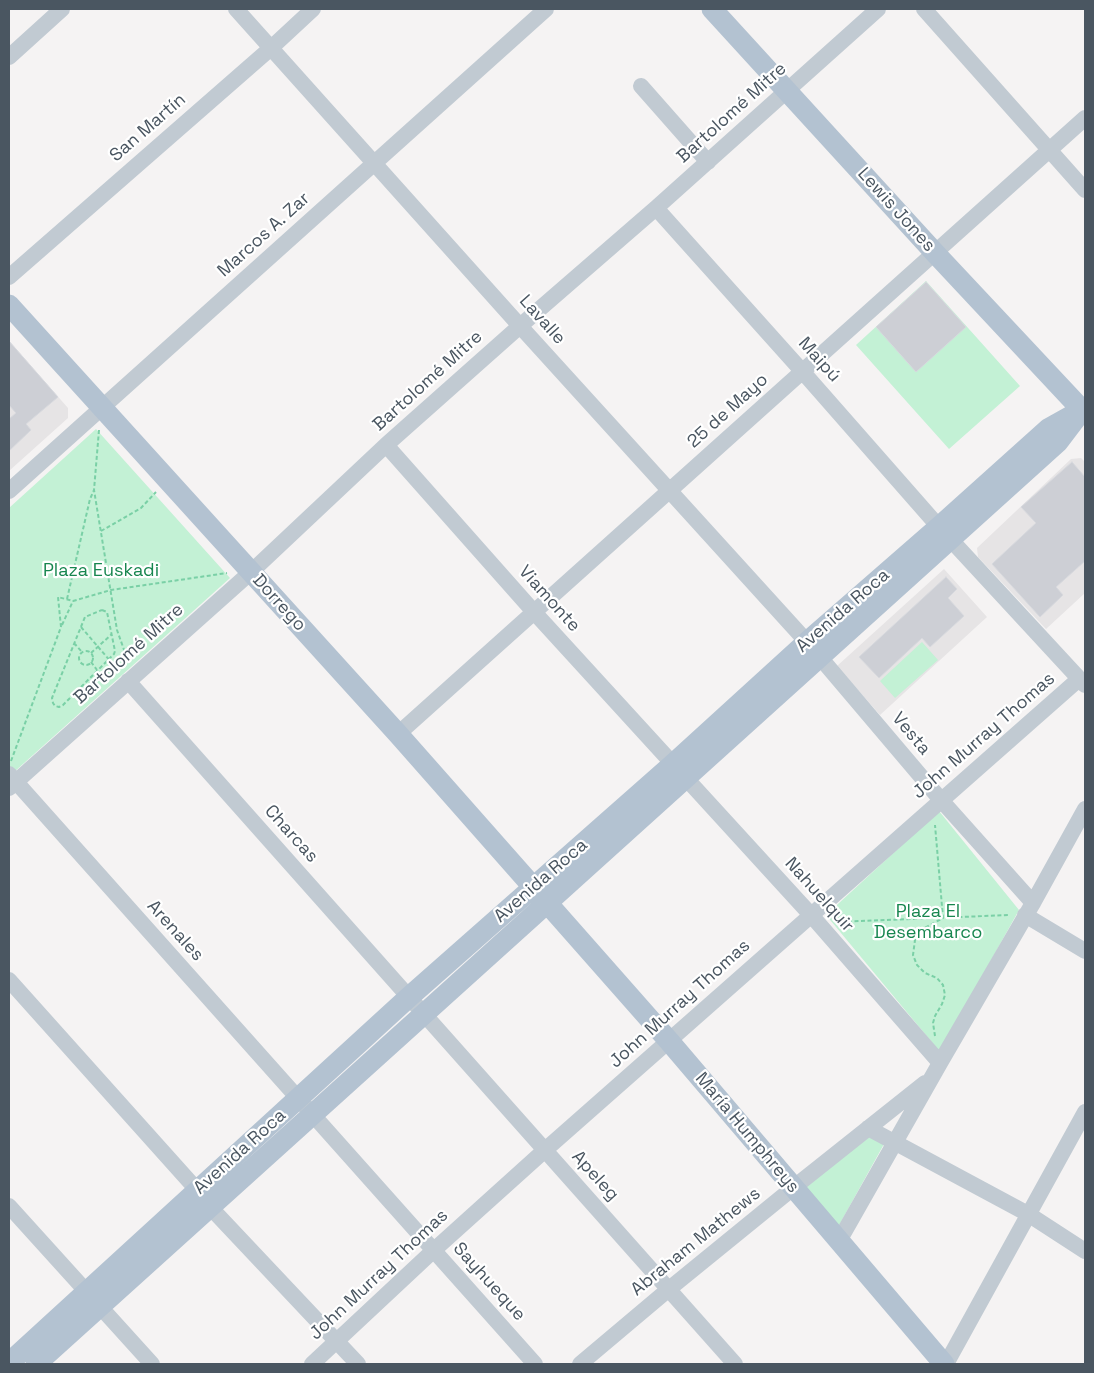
<!DOCTYPE html>
<html>
<head>
<meta charset="utf-8">
<style>
	body { margin:0 }
	#map { position:relative; width:1094px; height:1373px; overflow:hidden; background:#f5f3f3; font-family:"Space Grotesk",sans-serif }
	canvas { display:block }
	.frame { position:absolute; inset:0; border:10px solid #4a5661; pointer-events:none }
</style>
</head>
<body>
<div id="map">
<canvas width="1094" height="1373"></canvas>
<div class="frame"></div>
</div>
<script>
const ctx = document.querySelector('canvas').getContext('2d');
ctx.lineJoin = 'round';
function fillPath(path, color) {
  ctx.fillStyle = color;
  ctx.fill(path, 'evenodd');
}
function poly(rows) {
  const path = new Path2D();
  for (const r of rows) {
    if (r.length === 3) {
      path.moveTo(r[0] + r[2], r[1]);
      path.arc(r[0], r[1], r[2], 0, 2 * Math.PI);
      continue;
    }
    path.moveTo(r[0], r[1]);
    for (let i = 2; i < r.length; i += 2) path.lineTo(r[i], r[i + 1]);
  }
  return path;
}
function stroke(path, color, width, dash) {
  ctx.strokeStyle = color;
  ctx.lineWidth = width;
  ctx.lineCap = dash ? 'butt' : 'round';
  ctx.setLineDash(dash || []);
  ctx.stroke(path);
}
function write(font, color, halo, rows, align = 'center') {
  ctx.font = font + ' "Space Grotesk",sans-serif';
  ctx.lineWidth = 4.5;
  ctx.setLineDash([]);
  ctx.textBaseline = 'middle';
  ctx.strokeStyle = halo;
  ctx.fillStyle = color;
  for (const [text, x, y, turn = 0] of rows) {
    ctx.save();
    ctx.translate(x, y);
    ctx.rotate((+turn || 0) * Math.PI / 180);
    ctx.textAlign = isNaN(turn) ? turn : align;
    if (halo) ctx.strokeText(text, 0, 0);
    ctx.fillText(text, 0, 0);
    ctx.restore();
  }
}
fillPath(poly([
	[9,341,68,408,68,418,9,471],
	[1081,458,1085,462,1085,593,1046,629,978,557,977,548,1071,459],
	[944,569,987,617,880,715,837,666]
]), '#e6e4e5');
fillPath(poly([
	[926,281,1020,386,949,449,856,345],
	[96,429,230,578,13,773,9,768,9,508],
	[922,642,938,660,895,698,880,681],
	[939,811,1019,910,940,1052,826,915],
	[867,1134,884,1144,837,1229,801,1189]
]), '#c3f1d5');
const building = poly([
	[926,282,966,327,916,372,876,327,926,282],
	[9,341,58,397,26,424,31,430,9,451,9,419,16,413,9,405,9,341],
	[1072,462,1085,477,1085,561,1056,587,1063,595,1040,617,992,564,1036,523,1021,507,1072,462],
	[946,577,957,589,948,598,964,616,930,647,922,638,879,678,859,657,946,577]
]);
fillPath(building, '#cdcfd5');
stroke(building, '#d7d9de', 1);
stroke(poly([
	[99,430,94,490,117,630,128,661],
	[101,531,141,508,156,492],
	[67,599,90,499,94,490],
	[102,610,107,612,115,651,114,654,63,705,59,707,55,706,53,703,52,698,85,617,102,610],
	[62,625,73,601],
	[81,627,118,670],
	[74,643,82,652],
	[86,658,7],
	[91,653,112,634],
	[91,662,97,670],
	[11,761,61,627,58,597,73,601,111,590,227,573],
	[835,922,1010,915],
	[935,1036,933,1023,935,1016,942,1004,945,995,943,985,937,978,925,973,917,965,913,955,915,940,921,930,943,918,935,825]
]), '#7ad0a6', 2, [4, 2.5]);
stroke(poly([
	[236,9,520,326,807,642,941,800,1033,903],
	[924,9,1085,190],
	[9,57,62,9],
	[641,86,708,162],
	[656,208,802,371,939,527,1085,685],
	[9,277,271,48,313,9],
	[386,445,534,612,811,915,940,1063],
	[9,491,546,9],
	[128,681,735,1364],
	[398,734,1085,118],
	[9,774,535,1364],
	[9,788,251,572,386,445,520,326,656,208,878,9],
	[1025,915,1085,951],
	[9,980,198,1191,210,1207,358,1364],
	[868,1128,1028,1214,1085,1251],
	[9,1206,152,1364],
	[839,1241,940,1063,1033,903,1085,809],
	[312,1364,434,1250,545,1150,1079,679],
	[580,1364,669,1289,793,1188,925,1083],
	[946,1364,1085,1112]
]), '#c1cad2', 16);
stroke(poly([
	[712,9,935,253,1082,410],
	[9,305,398,734,534,888,669,1041,944,1364],
	[9,1363,409,997,673,764,807,642,939,527,1048,429,1082,410],
	[36,1364,1058,442,1077,417]
]), '#b3c2d1', 21);
write('18px', '#4a5661', '#fff', [
	["Bartolomé Mitre",732,113,-42],
	["San Martín",148,128,-41],
	["Lewis Jones",896,210,48],
	["Marcos A. Zar",264,235,-42],
	["Lavalle",542,320,48],
	["Maipú",819,360,48],
	["Bartolomé Mitre",428,381,-42],
	["25 de Mayo",728,411,-42],
	["Viamonte",549,599,48],
	["Dorrego",279,603,48],
	["Avenida Roca",843,611,-41],
	["Bartolomé Mitre",129,654,-42],
	["Vesta",911,734,50],
	["John Murray Thomas",984,736,-41],
	["Charcas",291,834,48],
	["Avenida Roca",541,881,-41],
	["Nahuelquir",819,895,48],
	["Arenales",175,931,48],
	["John Murray Thomas",680,1004,-42],
	["María Humphreys",747,1133,50],
	["Avenida Roca",240,1152,-42],
	["Apeleg",595,1176,48],
	["Abraham Mathews",696,1242,-39],
	["John Murray Thomas",379,1275,-43],
	["Sayhueque",489,1282,48]
]);
write('18px', '#17864f', '#fff', [
	["Plaza Euskadi",101,571],
	["Plaza El",928,912],
	["Desembarco",928,933]
]);
</script>
</body>
</html>
